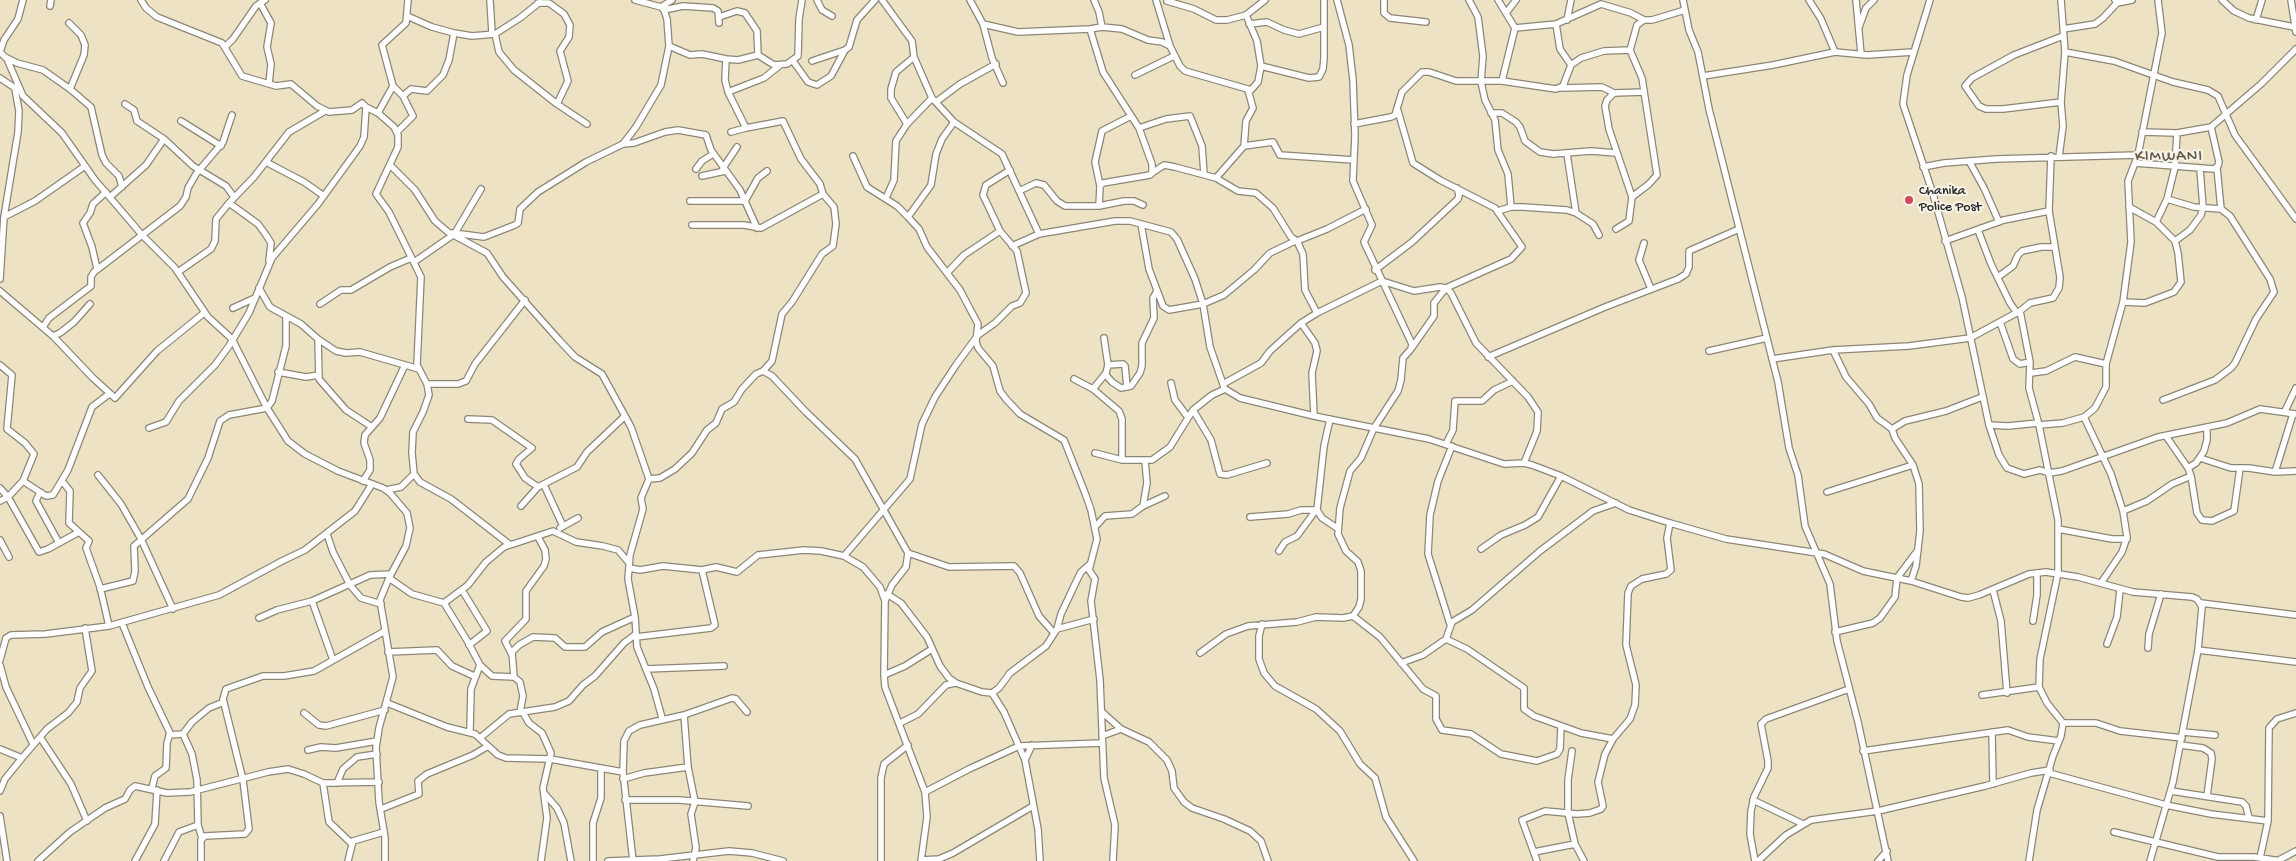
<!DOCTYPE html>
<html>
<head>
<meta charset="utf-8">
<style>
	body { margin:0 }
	canvas { display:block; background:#ede2c3 }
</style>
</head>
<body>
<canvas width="2296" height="861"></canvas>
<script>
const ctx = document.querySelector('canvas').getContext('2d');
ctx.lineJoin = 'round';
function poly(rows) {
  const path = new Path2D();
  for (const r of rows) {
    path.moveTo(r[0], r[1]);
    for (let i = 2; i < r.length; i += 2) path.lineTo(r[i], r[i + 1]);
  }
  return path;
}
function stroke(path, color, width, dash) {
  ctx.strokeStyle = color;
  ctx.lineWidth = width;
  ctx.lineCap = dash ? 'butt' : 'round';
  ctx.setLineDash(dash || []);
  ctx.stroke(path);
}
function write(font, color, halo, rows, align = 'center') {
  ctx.font = font + ' "Gochi Hand",sans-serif';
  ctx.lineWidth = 4;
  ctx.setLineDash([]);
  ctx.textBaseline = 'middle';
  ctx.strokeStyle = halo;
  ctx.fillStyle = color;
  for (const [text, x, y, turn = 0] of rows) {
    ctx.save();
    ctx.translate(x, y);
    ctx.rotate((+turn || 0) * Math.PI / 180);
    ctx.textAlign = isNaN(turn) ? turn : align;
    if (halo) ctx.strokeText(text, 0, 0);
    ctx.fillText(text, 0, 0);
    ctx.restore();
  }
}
const minor = poly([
	[141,0,146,8,157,17,222,43,242,76,276,86,291,84,317,106,329,112,352,110,362,103,366,107],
	[490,0,492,33],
	[817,0,822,10,832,16],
	[882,0,912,41,914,57,932,98,954,122,1002,154,1039,234],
	[970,0,983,24,992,58,1003,83],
	[1094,0,1099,12,1102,27],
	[1156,0,1170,46],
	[1384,0,1384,13,1390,18,1426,22],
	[1469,0,1478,17,1483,56,1481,82,1485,100,1495,120,1498,150,1508,174,1511,207],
	[1498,0,1515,28,1502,81],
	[1683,0,1689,30,1698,52,1709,109,1778,382,1789,448,1798,475,1805,526,1830,584,1837,641,1858,722,1888,861],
	[1809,0,1821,19,1835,52],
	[1856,0,1861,54],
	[1930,0,1907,75,1903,104,1933,194,1962,297,1989,425,1999,455,2007,468,2024,474,2040,470,2049,473,2062,471,2158,437,2227,423,2260,409,2296,414],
	[2115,0,2117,3,2132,0],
	[2222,0,2234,11,2249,18,2294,27],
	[2291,0,2296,32],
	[1167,1,1194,9,1216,20,1227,20,1246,15],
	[260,3,271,23,267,47,271,64,269,84],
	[538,3,549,3,564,14,570,25,569,37,560,51,568,81,557,104],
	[50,6,51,0],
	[661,7,672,0],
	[664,10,683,6,713,8,718,11,719,23],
	[1506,13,1516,0],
	[407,16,432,27,454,33,472,36,495,34,499,52,514,70,557,104,587,124],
	[719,17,737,11,745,13,757,31,758,55],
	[1567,20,1571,0],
	[2256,20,2262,0],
	[69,23,81,35,85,45,84,55,70,89,91,107,102,155,106,163,119,176,122,187],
	[983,24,1018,32,1090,29,1103,72,1139,128,1152,164,1152,173,1150,175,1103,183,1100,186,1099,206],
	[1249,24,1267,22,1284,30,1299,34,1324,27],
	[1556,24,1560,49,1571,65],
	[1859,27,1866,8,1874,0],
	[1515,28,1556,24,1601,4,1631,13,1644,20,1652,20,1685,10],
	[1090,29,1102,27,1122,29,1148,40,1162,42,1170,46,1180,66,1185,71,1251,90,1258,82,1261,66,1257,41,1246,15,1265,0],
	[2063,29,2095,24,2103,18,2117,3],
	[495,34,520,18,540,2],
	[669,46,690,55,702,54,726,59,738,60,758,55,774,65,787,64,798,56,799,19,802,0],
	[225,47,233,39,256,6,265,0],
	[0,52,7,59,23,96,62,133,95,180,142,235,175,268,208,317,232,339,267,408,288,441,305,454,338,471,383,488,390,493,407,513,410,528,406,546,389,578,380,600,393,677,379,728,376,748,379,802,385,838,385,861],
	[0,52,4,40,18,19,23,0],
	[2065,52,2114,61,2173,82,2208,90,2218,96,2235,135,2296,219],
	[5,57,17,63,43,70,70,89],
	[793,61,808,82,817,85,831,76,845,50],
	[812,61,845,50,849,47,857,20,875,0],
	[1261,66,1309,78,1319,77,1323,69,1324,58,1324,0],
	[1135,75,1174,56],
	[1703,76,1773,65,1835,52,1867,55,1913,52],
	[0,78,18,90],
	[393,86,403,96,413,116,397,132],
	[1561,88,1602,87,1614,93],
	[728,92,764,78,779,66],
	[403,96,411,89,427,91,443,75,449,60,454,33],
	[936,102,960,84,996,64],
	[2061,102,2003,109,1986,109,1979,106,1965,86,1972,78,2014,55,2063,36],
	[125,104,134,110,137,121,164,139,193,166,226,186,234,197],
	[1398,111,1413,163,1440,180,1495,208,1522,247,1511,259,1446,288,1434,303,1434,316,1411,349],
	[378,113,393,86,382,45,406,23,408,0],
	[1491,113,1502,113,1516,122,1520,127,1525,141,1540,152,1553,154,1591,151,1616,153],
	[181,121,221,146],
	[907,124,891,98,891,89,896,72,914,57],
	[1354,124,1391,117,1395,115,1402,92,1422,72,1429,72,1456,81,1502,81,1556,89,1563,86,1571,65,1581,58,1604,51,1630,50],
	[1139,128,1166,119,1190,116,1202,146,1204,174],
	[731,132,746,128],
	[2142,132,2177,133,2211,127,2261,84,2296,49],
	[623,144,634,143,665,132,678,130,706,135,711,150,740,190,757,228],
	[1244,146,1273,142,1280,155,1354,160],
	[1567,154,1576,213],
	[853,156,867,187,897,206,908,217,919,229,927,247,960,290,978,324,976,342,978,348,993,366,1000,391,1006,399,1020,414,1064,440,1085,493,1091,510,1097,539,1089,570,1095,579,1091,601,1100,680,1104,778,1115,825,1113,861],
	[2059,157,2063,126,2061,102,2065,52,2061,0],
	[1969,161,1984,188,1999,222],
	[266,162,304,182,324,196],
	[2135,163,2214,169,2218,166,2219,162,2211,127],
	[390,165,415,190,435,221,448,232,487,253,503,277,559,340,575,357,602,374,631,427,649,479,641,498,643,509,630,555,628,579,635,617,637,647,654,689,662,718],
	[1923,167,1944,163,1996,159,2138,155],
	[723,168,737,147],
	[2217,168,2221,209],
	[696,169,702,161,713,154],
	[1152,173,1164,165,1175,167,1216,178,1238,191,1256,193,1273,208,1291,237,1297,241,1327,229,1366,209],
	[702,176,725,171],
	[1216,178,1244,146,1246,121,1253,108,1248,90],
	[1100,186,1095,162,1102,131,1131,116],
	[1019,191,1036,183,1044,185,1057,201,1065,206,1099,206,1124,201,1134,201,1143,205],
	[110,197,146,165,164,139],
	[1632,197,1609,129,1605,106,1607,100,1614,93,1644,92],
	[886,198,894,180,896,141,907,124,932,98],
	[690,201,745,201,758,178,767,171],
	[229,203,258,224,266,235,271,243,269,261],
	[1498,211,1511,207,1523,207,1567,210,1576,213,1593,224,1599,235],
	[4,217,35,201,85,166],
	[908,217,931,185,936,154,942,139,954,122],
	[2156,222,2167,199,2175,167,2177,133],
	[1141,224,1149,269,1163,306,1169,310,1203,304,1224,295,1254,270,1270,253,1295,241],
	[692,225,744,225,761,228,823,194,820,184,801,159,783,121,746,128,728,92,725,80,726,59],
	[1616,229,1629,221,1632,197,1649,184,1657,175,1642,78,1630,50,1637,25,1644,20],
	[1978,230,1991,264,2010,303,2017,313],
	[453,233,484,237,515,225,518,223,520,209,538,192,586,162,623,144,636,127,661,85,669,46,667,19,664,10,661,7,635,0],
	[455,233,481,189],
	[1297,241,1303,254,1305,290,1317,313],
	[1945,241,2004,220,2049,211],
	[2175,241,2190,230,2201,215,2203,207,2200,169],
	[1644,243,1639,260,1651,289],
	[1012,246,1039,234,1115,221,1130,221,1171,232,1177,239,1195,279,1203,304,1210,347,1224,387],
	[414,262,453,235],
	[97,269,92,247,83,223,90,213,93,204,106,192],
	[1375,270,1412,242,1458,199,1459,195,1457,188],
	[178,272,211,249,215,241,216,219,229,203,254,177,289,132,325,111],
	[948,272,964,255,1000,231],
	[1998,277,2013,266,2018,255,2022,251,2041,247,2055,247],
	[0,279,4,217,18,132,19,111,15,89],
	[259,288,270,307,301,324,318,339,336,351,346,353,360,352,419,369],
	[0,291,54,337,93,378,115,398,157,351,204,313],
	[2123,302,2145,303,2174,292,2181,282,2178,253,2175,241,2156,222,2129,207],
	[320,304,341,290,351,290,390,267,411,258],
	[233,308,255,298],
	[2000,322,2013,359,2020,364,2030,362],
	[1301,323,1315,343,1317,351,1312,373,1314,416],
	[43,327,49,318,91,286,91,277,94,272,180,206,186,197,188,188,196,174,223,142,232,115],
	[53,336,60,333,74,322,90,304],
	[318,339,319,379,346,410,372,427],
	[1833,350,1846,377,1869,404,1877,418,1892,429],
	[1709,351,1767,338],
	[1488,357,1605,307,1678,279,1686,274,1689,267,1689,251,1739,229],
	[1772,359,1833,350,1909,346,1970,338,2020,311],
	[0,365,12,375,7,429,25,443,34,454,23,481],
	[1108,365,1123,364,1125,366,1127,387],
	[763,371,772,361,782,314,792,302,822,254,833,246,836,224,834,207,823,194],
	[278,372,306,377,319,375],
	[2031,373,2046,371,2075,357,2106,364],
	[1105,374,1112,382,1121,388,1131,386,1140,373,1142,366,1142,343,1154,318,1153,298,1157,291],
	[1074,379,1093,389,1119,411,1122,419,1122,460],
	[1171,383,1175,400,1187,416],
	[427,384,458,384,466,381,475,364,525,300],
	[1223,384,1261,363,1270,351,1301,323,1317,313,1382,281,1414,291,1440,287,1446,288,1451,293,1476,343,1528,397,1538,412,1537,431,1524,463],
	[1093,389,1106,373,1108,365,1104,338],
	[2163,400,2215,380,2231,368,2235,363,2256,319,2274,292,2270,279,2230,216,2221,209,2194,207,2167,199],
	[1193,410,1211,440,1220,474,1227,475,1267,463],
	[2285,411,2296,388],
	[2084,417,2111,474,2123,511,2127,537,2122,552,2101,583],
	[468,419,492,420,532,448,519,459,516,464,525,478,538,487],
	[1330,419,1324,446,1317,510,1322,518,1337,528],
	[1989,425,2008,426,2038,423],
	[2039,425,2063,423,2084,417,2095,408,2106,387,2106,364,2123,302,2131,242,2128,181,2138,155,2162,33,2158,0],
	[149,428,166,422,179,401,215,365,229,346,249,313,272,258,318,204,360,146,364,137,366,107,378,113,394,127,398,135,398,147,376,194,389,212,421,277,417,365,427,384,429,395,423,412,413,432,412,453,414,474,420,482,451,499,509,544],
	[2166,436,2188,468,2191,476,2197,513,2202,520,2212,521,2234,511,2240,468],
	[1446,444,1453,430,1455,401,1482,401,1494,390,1513,381],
	[1095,453,1122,460,1152,460,1170,447,1193,410,1212,395,1225,389,1240,398,1314,416,1429,439,1504,464,1524,463,1532,465,1561,476,1629,510,1670,523,1726,539,1824,554,1863,571,1911,581,1961,597,1968,598,1979,595,2029,574,2046,572,2078,577,2133,592,2192,597,2197,599,2202,607,2198,650,2173,782,2150,861],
	[2200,458,2231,468,2249,468,2275,472,2296,471],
	[2188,468,2196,463,2204,451,2207,440,2207,428],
	[2275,472,2293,414],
	[98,475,121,504,141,539,173,609],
	[649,479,660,478,675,469,692,453,707,430,716,423,722,409,734,402,742,389,756,374,763,371,772,376,806,412,855,459,908,553,906,567,892,585,885,601,884,675,885,687,925,792,927,817,921,861],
	[62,481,70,491,69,523,89,541,86,548,100,587,109,626],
	[363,481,370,470,370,460,364,443,365,435,380,418,405,365],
	[544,485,563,526],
	[0,488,8,497,39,552,48,549,79,532],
	[386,490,401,487,414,474],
	[40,492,36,501,59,543],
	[1827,492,1913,465],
	[0,501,8,497,23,481,46,496,53,495,68,470,92,407,109,394],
	[521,506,538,487,577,467,587,452,625,416],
	[1143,506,1147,483,1145,461],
	[2123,511,2147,501,2172,484,2191,476],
	[1250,517,1288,514,1301,510,1317,510],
	[1095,527,1105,516,1132,514,1143,506,1165,496],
	[560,528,578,518],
	[2058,529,2112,539,2127,539],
	[327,534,333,552,350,585,361,598,381,604],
	[0,540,9,557],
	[1481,549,1501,535,1525,525,1538,517,1561,476],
	[1279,551,1285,542,1297,536,1316,510],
	[908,553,949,567,1014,566,1020,573,1039,616,1054,633],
	[844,556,910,479,922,424,935,397,956,365,978,335,995,323,1012,306,1020,303,1026,293,1017,251,1000,231,983,195,986,185,1010,170],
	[629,568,640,570,663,566,702,570,715,625,711,628,636,637],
	[702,570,716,567,737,572,758,555,804,550,821,551,844,556,863,567,880,587,885,601],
	[389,578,412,594,444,603,468,642,480,665,471,689,470,731],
	[1911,581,1916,566,1920,531,1919,484,1913,465,1895,438,1892,429,1905,421,1946,411,1982,397],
	[100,589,133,581,135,571,134,546,188,499,208,458,220,421,229,415,267,408,272,401,286,346,286,316],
	[462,590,487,631,469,645],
	[1993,590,2001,621,2007,693],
	[887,594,901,603,927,637,940,666,949,678,956,683,982,692,992,693,999,688,1010,673,1046,646,1057,629,1061,614,1076,582,1081,572,1090,564],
	[312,601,333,660],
	[444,603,468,585,486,562,504,547,553,531,576,542,603,546,618,550,629,563],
	[2201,603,2296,615],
	[1353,616,1380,637,1423,689,1436,696,1436,719,1442,730,1471,734,1501,754,1537,761,1557,754,1560,749,1561,727],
	[259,618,277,610,312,601,370,575,391,574],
	[2033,621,2037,595,2037,573],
	[122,623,148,687,170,733,167,743,166,768,155,776,152,788],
	[1262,624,1259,636,1259,659,1264,673,1275,686,1316,709,1340,731,1360,764,1375,778,1386,817,1414,861],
	[1450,624,1428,554,1430,515,1438,481,1452,446],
	[1057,629,1094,619],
	[1835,632,1873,623,1880,618,1895,597,1897,578,1918,550],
	[1446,639,1452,622,1472,610,1540,551,1593,511,1616,503],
	[2107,644,2117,617,2120,590],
	[2148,648,2149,634,2161,594],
	[2198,650,2296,662],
	[388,652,437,650,452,666,474,676],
	[1200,653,1226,634,1248,626,1297,622,1316,617,1343,618,1353,616,1359,607,1361,599,1361,571,1358,562,1346,551,1338,534,1340,508,1350,471,1361,458,1374,428,1398,391,1401,380,1403,358,1411,349,1412,344,1364,242,1372,225,1353,181,1355,135,1353,80,1349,45,1337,0],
	[512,655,505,641,526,619,526,591,544,566,546,559,545,550,538,537],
	[0,660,6,638,11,635,46,634,109,626,219,595,282,561,305,550,355,511,372,484],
	[1401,663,1423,655,1446,639,1467,649,1524,688,1524,709,1534,716,1581,733,1613,739],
	[0,665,6,687,33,744],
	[480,665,492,676,514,677,520,682,523,696,520,712],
	[646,669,724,666],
	[884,675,905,666,932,649],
	[514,677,512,652,519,645,533,637,555,638,565,647,585,647,602,632,635,617],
	[992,693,1004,712,1025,760,1038,829,1040,861],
	[1982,695,2039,687],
	[387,703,447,727,475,734,498,755,506,758,550,759,623,772],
	[522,711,529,723,542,733,551,753,543,788,547,818,541,861],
	[1102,712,1121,729,1149,742,1167,760,1172,771,1174,788,1184,802,1192,808,1224,819,1250,831,1261,841,1268,861],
	[304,713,319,725,326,726,385,710],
	[684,715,688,767,695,802,691,814,696,848,693,861],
	[900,723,918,714,946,685,955,683],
	[2063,723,2096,723,2120,731,2182,738],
	[1992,732,1993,784],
	[2183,732,2215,735],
	[183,734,192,722,209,708,224,702],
	[169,735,183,734,192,754,197,780,198,825,202,838],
	[1102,736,1121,729],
	[40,737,71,784,87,821],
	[481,737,509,714,555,707,569,701,583,685,595,676,624,643,636,634],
	[2180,745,2203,748,2211,753,2212,759,2207,796],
	[0,749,22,758],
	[308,750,321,747,336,748,377,741],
	[1572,751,1568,780,1568,813,1575,844,1584,861],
	[1863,751,2008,730,2028,737,2059,741],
	[1025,760,1032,745],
	[2049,773,2166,805,2211,814,2268,821],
	[623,779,644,773,688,767],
	[323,783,329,822,351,843],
	[337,783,343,769,357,757,377,754],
	[0,791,5,779,22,758,47,729,68,713,77,702,80,688,92,671,85,628],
	[2171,791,2242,802,2246,806,2249,818],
	[925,792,969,769,1019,746,1102,743],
	[544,793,557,808,564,823,571,861],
	[625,800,679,800,748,806],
	[1753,800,1803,824],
	[381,809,419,794,418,781,427,774,473,755,488,746],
	[0,816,7,861],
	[2114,832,2218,857,2254,857,2281,861],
	[1534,852,1575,844],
	[2260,858,2268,821,2269,728,2277,719,2296,713],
	[922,860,939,859,953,853,1033,806],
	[2279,860,2296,851],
	[38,861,70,832,105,808,125,799,130,790,135,786,167,793,190,792,268,772,288,769,304,774,323,783,379,782],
	[135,861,155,824,157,790],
	[164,861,179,832,198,825],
	[201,861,201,840,205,836,245,834,249,829,243,780,223,699,226,689,263,676,284,676,314,671,385,631],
	[348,861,353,841,384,832],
	[593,861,593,823,601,798,601,769],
	[608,861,660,859,729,851,752,853,783,861],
	[633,861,623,772,624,741,629,731,640,725,684,715,732,698,736,699,747,712],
	[881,861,881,778,884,764,908,745],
	[1537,861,1522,820,1545,811,1577,814,1590,813,1601,809,1603,806,1598,782,1605,754,1613,739,1630,719,1635,705,1636,685,1626,645,1628,593,1631,586,1642,579,1666,574,1671,570,1667,538,1670,523],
	[1755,861,1750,834,1751,811,1754,797,1768,768,1768,761,1761,724,1766,719,1849,689],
	[1758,861,1786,835,1811,820,1878,811,1985,786,2031,773,2050,770],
	[1878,861,1887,851],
	[2029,861,2037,810,2053,756,2061,736,2063,723,2047,703,2039,687,2040,659,2058,573,2058,520,2039,425,2029,388,2030,362,2020,311,2030,303,2053,298,2059,288,2060,277,2049,211,2051,156]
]);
stroke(minor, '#8c8677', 8);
stroke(minor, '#fff', 5.5);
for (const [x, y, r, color] of [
	[1909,200,5,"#d1495b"]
]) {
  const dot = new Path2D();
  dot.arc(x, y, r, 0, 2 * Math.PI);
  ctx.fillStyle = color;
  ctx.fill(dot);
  stroke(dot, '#f7f3e8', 2);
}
write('14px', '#2b2b2b', '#f7f3e8', [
	["Chanika",1919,192],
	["Police Post",1919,208]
], 'left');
ctx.letterSpacing = '1px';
write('16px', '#67594a', '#f7f3e8', [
	["KIMWANI",2169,158]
]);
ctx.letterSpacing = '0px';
</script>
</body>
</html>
